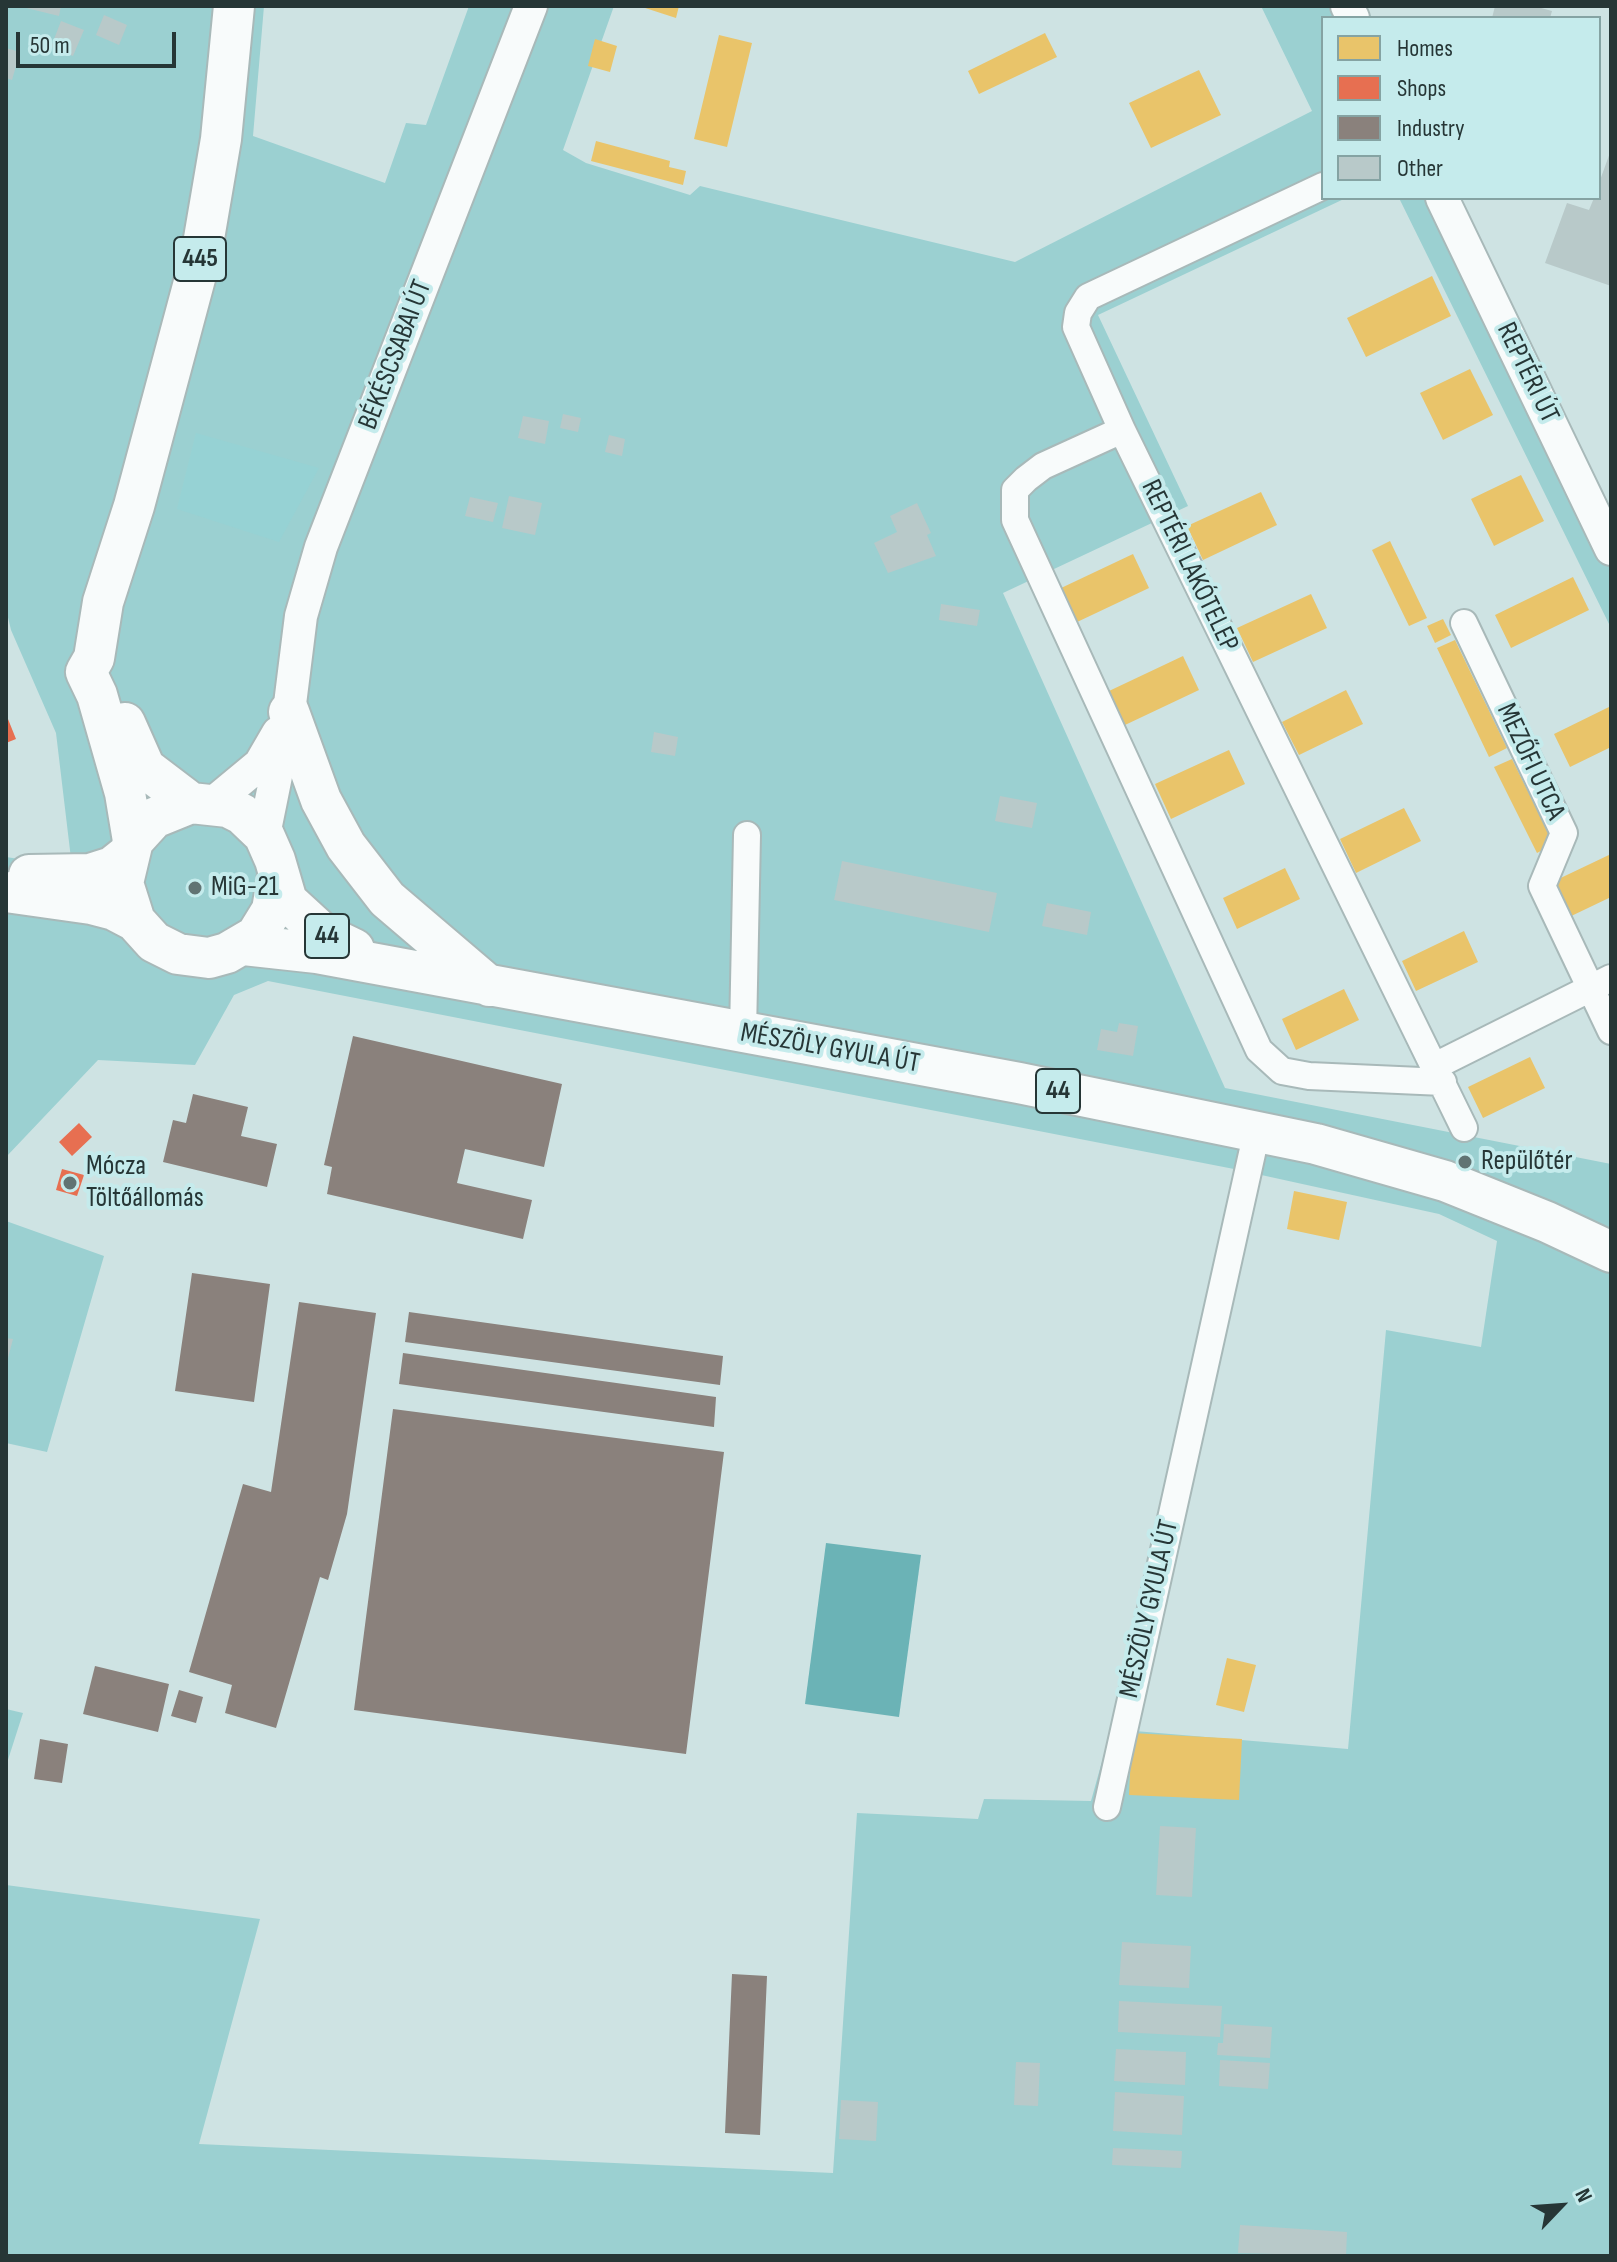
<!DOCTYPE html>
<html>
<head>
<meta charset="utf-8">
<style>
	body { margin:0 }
	#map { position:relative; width:1617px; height:2262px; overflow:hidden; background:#cee3e3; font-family:"Sofia Sans Condensed",sans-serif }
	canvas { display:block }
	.frame { position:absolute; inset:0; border:8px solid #263636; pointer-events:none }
	.legend { position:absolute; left:1321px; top:16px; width:280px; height:184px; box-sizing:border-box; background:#c5ebec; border:2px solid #85a3a3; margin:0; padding:10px 14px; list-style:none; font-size:24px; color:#263636 }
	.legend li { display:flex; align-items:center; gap:16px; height:40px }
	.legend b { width:40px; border:2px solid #85a3a3 }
	.north { position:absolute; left:1521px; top:2166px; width:80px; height:80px; -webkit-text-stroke:6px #c5ebec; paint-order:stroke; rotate:65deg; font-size:22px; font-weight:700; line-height:32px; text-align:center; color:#263636 }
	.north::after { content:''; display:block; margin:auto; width:28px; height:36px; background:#263636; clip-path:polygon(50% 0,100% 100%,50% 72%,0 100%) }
	.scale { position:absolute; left:16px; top:32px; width:160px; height:36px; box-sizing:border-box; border:4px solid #263636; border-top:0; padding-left:10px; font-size:24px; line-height:28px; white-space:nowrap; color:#263636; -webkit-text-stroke:6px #c5ebec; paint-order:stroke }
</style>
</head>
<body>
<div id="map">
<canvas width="1617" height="2262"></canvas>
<div class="frame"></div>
<ul class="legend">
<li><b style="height:22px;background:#e9c46a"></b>Homes</li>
<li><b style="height:22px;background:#e76f51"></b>Shops</li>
<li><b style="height:22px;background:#8a817c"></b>Industry</li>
<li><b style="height:22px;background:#b8c9c9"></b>Other</li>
</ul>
<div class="north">N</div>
<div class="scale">50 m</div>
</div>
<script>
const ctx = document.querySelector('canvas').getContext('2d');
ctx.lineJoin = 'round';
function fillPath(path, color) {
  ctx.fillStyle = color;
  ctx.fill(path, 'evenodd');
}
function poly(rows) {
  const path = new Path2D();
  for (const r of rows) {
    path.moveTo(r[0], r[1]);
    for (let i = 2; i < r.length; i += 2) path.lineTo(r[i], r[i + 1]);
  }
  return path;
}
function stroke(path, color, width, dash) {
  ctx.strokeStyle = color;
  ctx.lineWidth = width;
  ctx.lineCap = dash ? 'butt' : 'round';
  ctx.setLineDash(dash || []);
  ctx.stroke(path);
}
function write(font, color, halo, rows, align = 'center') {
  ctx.font = font + ' "Sofia Sans Condensed",sans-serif';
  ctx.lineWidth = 8;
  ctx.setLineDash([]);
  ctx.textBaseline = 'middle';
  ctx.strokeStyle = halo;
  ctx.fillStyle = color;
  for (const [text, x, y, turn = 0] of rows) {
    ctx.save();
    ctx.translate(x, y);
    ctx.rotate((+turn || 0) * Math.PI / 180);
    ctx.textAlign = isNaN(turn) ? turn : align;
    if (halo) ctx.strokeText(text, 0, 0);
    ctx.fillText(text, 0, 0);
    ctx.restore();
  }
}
fillPath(poly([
	[6,6,264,6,253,136,385,183,406,123,426,125,469,6,614,6,563,150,586,163,690,195,700,186,1015,262,1312,111,1261,6,1366,6,1372,18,1323,18,1323,198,1346,198,1098,315,1188,506,1003,593,1225,1088,1611,1164,1611,2256,6,2256,6,1885,260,1919,199,2144,833,2173,857,1813,978,1819,984,1799,1091,1801,1111,1729,1348,1749,1386,1330,1481,1347,1497,1241,1439,1214,1234,1169,268,981,234,995,195,1065,98,1060,6,1157,6,857,72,867,56,733,11,630,6,609],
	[1399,198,1459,198,1611,511,1611,628],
	[6,1221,104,1256,47,1452,6,1443],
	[6,1709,23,1713,6,1766]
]), '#9bd0d1');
fillPath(poly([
	[196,433,319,468,279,542,177,509]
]), '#96d2d4');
fillPath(poly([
	[826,1543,921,1555,899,1717,805,1704]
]), '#6bb3b6');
fillPath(poly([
	[639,6,679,6,676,18],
	[1045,33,1057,57,979,94,968,71],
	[719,35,752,43,727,147,694,139],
	[595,39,617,46,610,72,588,66],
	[1199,70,1221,115,1151,148,1129,103],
	[596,141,670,161,669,167,686,171,683,185,591,161],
	[1432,276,1451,316,1366,357,1347,318],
	[1470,369,1493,415,1443,440,1420,393],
	[1521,475,1544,521,1494,546,1471,499],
	[1261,492,1277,525,1203,560,1187,526],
	[1390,541,1427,618,1409,626,1372,550],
	[1133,554,1149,588,1075,623,1059,589],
	[1573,577,1589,610,1511,648,1495,615],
	[1311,594,1327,628,1253,662,1237,628],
	[1443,619,1451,635,1435,643,1427,626],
	[1455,640,1507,748,1489,757,1437,648],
	[1183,656,1199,690,1125,725,1109,691],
	[1346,690,1363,724,1299,755,1282,722],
	[1611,706,1611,747,1570,767,1554,734],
	[1229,750,1245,784,1171,819,1155,784],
	[1512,759,1554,844,1537,853,1494,767],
	[1404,808,1421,841,1356,873,1340,839],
	[1611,854,1611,897,1565,919,1548,884],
	[1285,868,1300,899,1237,929,1223,898],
	[1464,931,1478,962,1416,991,1402,961],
	[1344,989,1359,1020,1296,1050,1282,1019],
	[1530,1057,1545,1088,1483,1118,1468,1087],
	[1294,1191,1347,1202,1339,1240,1287,1229],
	[1227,1658,1256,1665,1244,1712,1216,1705],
	[1132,1733,1242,1739,1239,1800,1129,1795]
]), '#e9c46a');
fillPath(poly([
	[6,714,16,739,6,743],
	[79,1123,92,1137,72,1156,59,1142],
	[62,1169,84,1175,77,1196,56,1190]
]), '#e76f51');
fillPath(poly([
	[353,1036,562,1084,544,1167,465,1149,457,1183,532,1200,523,1239,327,1194,332,1167,324,1165],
	[193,1094,248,1107,241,1136,277,1144,267,1187,163,1162,173,1120,186,1123],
	[192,1273,270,1284,254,1402,175,1391],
	[299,1302,376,1313,347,1514,328,1580,320,1577,276,1728,225,1713,232,1685,189,1672,243,1484,271,1492],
	[409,1312,723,1356,720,1385,405,1342],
	[403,1353,716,1397,714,1427,399,1384],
	[393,1409,724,1452,686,1754,354,1710],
	[95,1666,169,1684,158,1732,83,1714],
	[179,1690,203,1697,196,1723,171,1716],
	[40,1739,68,1744,62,1783,34,1779],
	[732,1974,767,1976,760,2135,725,2133]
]), '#8a817c');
fillPath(poly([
	[18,6,61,6,59,16],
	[1495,6,1534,6,1552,11,1550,18,1492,18],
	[104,15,127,25,119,45,96,35],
	[61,21,84,30,73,56,51,47],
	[6,48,20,52,12,80,6,78],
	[1611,150,1611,286,1545,263,1567,203,1589,210,1594,198,1599,198,1599,183],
	[563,414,581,418,578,432,560,428],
	[523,416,549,421,545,444,518,438],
	[609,435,625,439,622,456,605,452],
	[509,496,542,503,535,535,502,528],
	[470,497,498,503,493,522,465,516],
	[917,503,931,533,927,535,936,556,888,573,874,543,897,532,890,516],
	[941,604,980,610,977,626,939,620],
	[654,732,678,737,675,756,651,752],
	[1000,796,1037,803,1032,828,995,821],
	[842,861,997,893,989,932,834,900],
	[1047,903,1091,912,1087,935,1042,926],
	[1119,1023,1138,1026,1133,1056,1097,1050,1101,1029,1117,1032],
	[6,1338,13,1339,7,1362,6,1362],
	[1160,1826,1196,1828,1192,1897,1156,1895],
	[1122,1942,1191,1946,1189,1988,1119,1985],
	[1119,2001,1222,2006,1220,2037,1118,2032],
	[1224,2024,1272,2027,1270,2058,1217,2055,1218,2043,1223,2043],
	[1116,2049,1186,2052,1185,2085,1114,2081],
	[1220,2060,1270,2063,1268,2089,1219,2086],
	[1016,2062,1040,2063,1038,2106,1014,2105],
	[1115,2092,1184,2096,1182,2135,1113,2131],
	[841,2100,878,2102,876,2141,839,2139],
	[1113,2148,1182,2151,1181,2168,1112,2165],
	[1240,2225,1347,2232,1346,2256,1238,2253]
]), '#b8c9c9');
const minor = poly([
	[1323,186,1088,297,1078,313,1076,327,1122,430,1464,1128],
	[1122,430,1043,466,1026,479,1015,490,1015,520,1259,1050,1282,1071,1309,1076,1443,1082],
	[1464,623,1564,833,1542,886,1611,1031],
	[743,1033,747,835],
	[1435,1066,1611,978],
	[1107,1807,1257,1131]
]);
const tertiary = poly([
	[1347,6,1353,18],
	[1442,198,1611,549],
	[213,803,260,764,278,733],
	[264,835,289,712,301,616,321,547,531,6]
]);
const primary = poly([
	[289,712,321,800,346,846,387,899,489,986],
	[125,723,145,768,191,803],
	[133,841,125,793,97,695,86,672,94,658,103,602,134,506,201,256,221,139,234,6],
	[29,875,90,874,112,867,127,855],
	[278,875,272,910,256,936,227,953,209,958,178,954,154,942,135,921,123,883,133,841,154,818,191,803,228,807,242,814,264,835,275,860,287,901,323,934,354,949],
	[6,892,91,904,114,910,135,921],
	[244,945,317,953,1019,1083,1316,1144,1445,1181,1547,1222,1611,1252]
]);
stroke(minor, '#a8b9b9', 30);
stroke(tertiary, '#a8b9b9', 36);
stroke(primary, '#a8b9b9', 44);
stroke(minor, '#f8fbfb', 26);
stroke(tertiary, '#f8fbfb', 32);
stroke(primary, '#f8fbfb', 40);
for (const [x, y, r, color] of [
	[195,888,8,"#617373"],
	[1465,1162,8,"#617373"],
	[70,1183,8,"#617373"]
]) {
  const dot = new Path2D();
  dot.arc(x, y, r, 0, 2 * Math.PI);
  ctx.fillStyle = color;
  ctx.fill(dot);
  stroke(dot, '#c5ebec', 3);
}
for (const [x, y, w] of [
	[200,259,52],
	[327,936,44],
	[1058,1091,44]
]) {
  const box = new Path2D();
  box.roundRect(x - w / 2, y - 22, w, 44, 6);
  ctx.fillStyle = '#c5ebec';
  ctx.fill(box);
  stroke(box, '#263636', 2);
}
write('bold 26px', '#263636', null, [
	["445",200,259],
	["44",327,936],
	["44",1058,1091]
]);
write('28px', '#263636', '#c5ebec', [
	["BÉKÉSCSABAI ÚT",396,355,-69],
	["REPTÉRI ÚT",1527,373,64],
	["REPTÉRI LAKÓTELEP",1189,566,64],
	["MEZŐFI UTCA",1530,762,65],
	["MÉSZÖLY GYULA ÚT",830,1049,10],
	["MÉSZÖLY GYULA ÚT",1150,1609,-77]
]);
write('28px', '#263636', '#c5ebec', [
	["MiG-21",211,888],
	["Repülőtér",1481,1162],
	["Mócza",86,1167],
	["Töltőállomás",86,1199]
], 'left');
</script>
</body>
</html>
